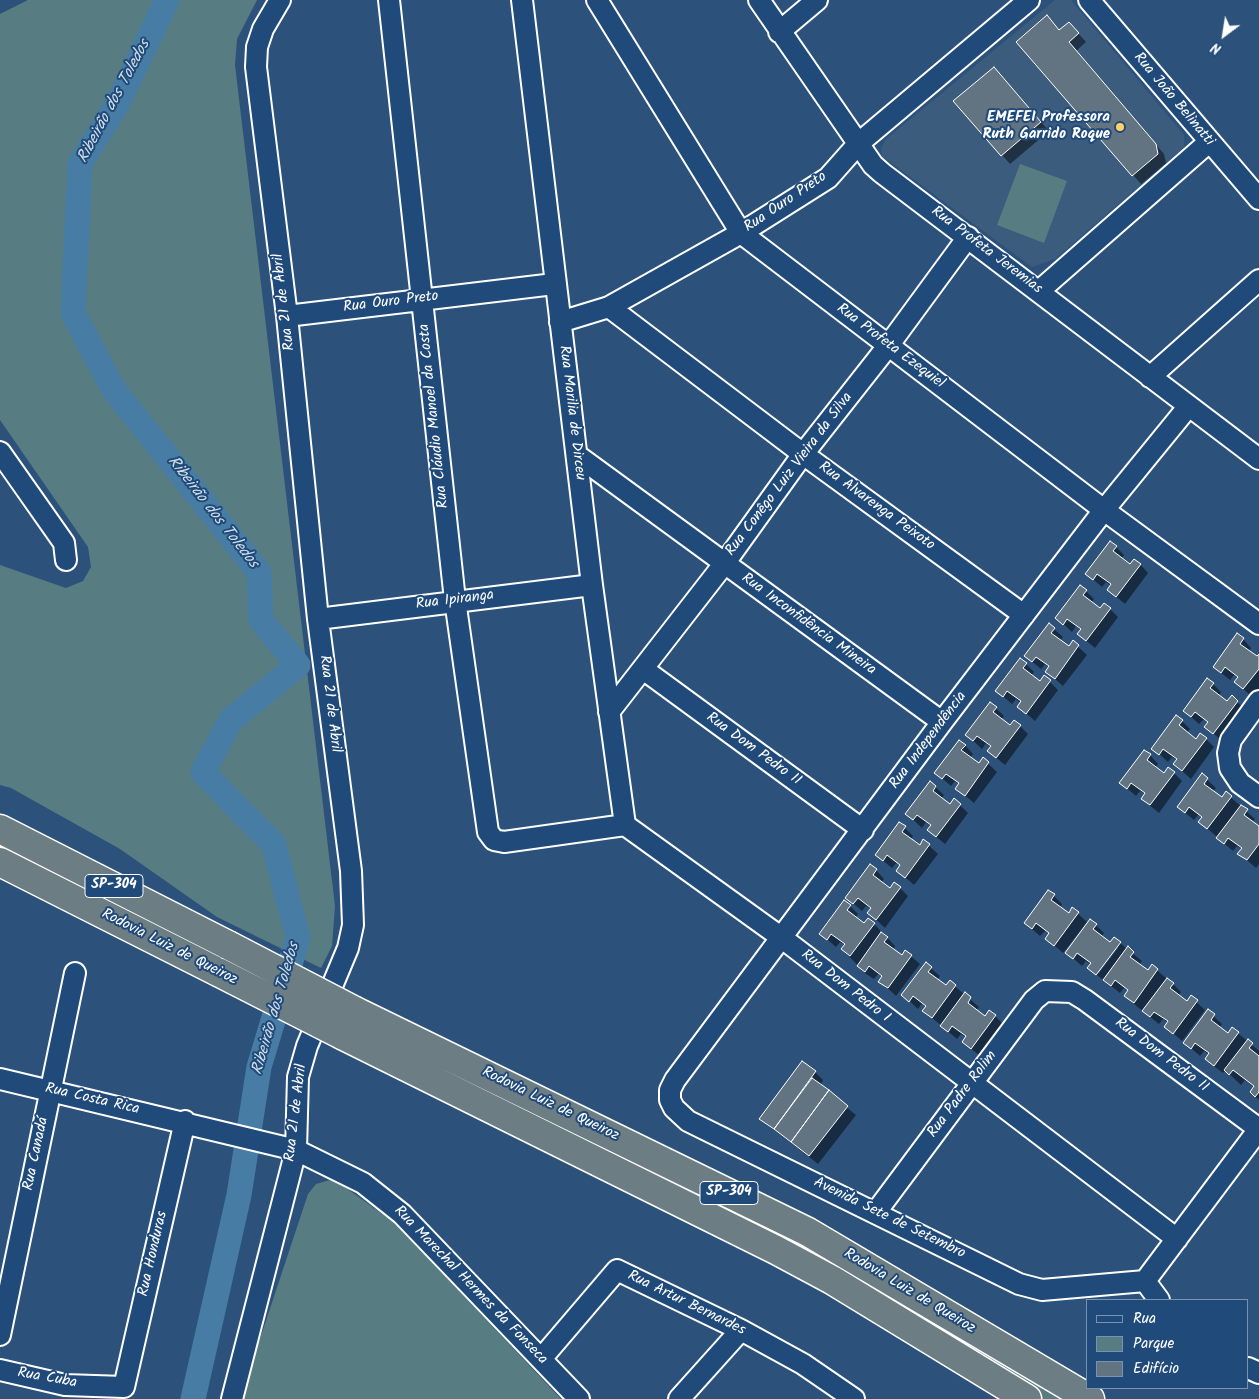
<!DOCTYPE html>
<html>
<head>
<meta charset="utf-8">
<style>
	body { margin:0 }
	#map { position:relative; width:1259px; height:1399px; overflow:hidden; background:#2c527c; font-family:Kalam,sans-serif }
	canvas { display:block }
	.legend { position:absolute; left:1086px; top:1299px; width:162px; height:90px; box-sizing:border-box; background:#1f4a7a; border:1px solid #7992af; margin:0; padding:6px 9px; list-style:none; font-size:15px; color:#fff }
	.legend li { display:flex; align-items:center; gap:10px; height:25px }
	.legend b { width:25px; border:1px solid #7992af }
	.north { position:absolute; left:1199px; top:10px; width:50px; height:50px; -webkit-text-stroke:4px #1f4a7a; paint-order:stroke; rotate:211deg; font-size:14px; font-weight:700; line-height:20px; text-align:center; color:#fff }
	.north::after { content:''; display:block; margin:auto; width:18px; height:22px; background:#fff; clip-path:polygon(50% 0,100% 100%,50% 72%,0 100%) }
</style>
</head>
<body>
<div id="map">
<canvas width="1259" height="1399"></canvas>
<ul class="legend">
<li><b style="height:6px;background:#1f4a7a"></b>Rua</li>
<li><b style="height:14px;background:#577c82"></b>Parque</li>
<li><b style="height:14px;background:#627482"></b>Edifício</li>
</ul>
<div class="north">N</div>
</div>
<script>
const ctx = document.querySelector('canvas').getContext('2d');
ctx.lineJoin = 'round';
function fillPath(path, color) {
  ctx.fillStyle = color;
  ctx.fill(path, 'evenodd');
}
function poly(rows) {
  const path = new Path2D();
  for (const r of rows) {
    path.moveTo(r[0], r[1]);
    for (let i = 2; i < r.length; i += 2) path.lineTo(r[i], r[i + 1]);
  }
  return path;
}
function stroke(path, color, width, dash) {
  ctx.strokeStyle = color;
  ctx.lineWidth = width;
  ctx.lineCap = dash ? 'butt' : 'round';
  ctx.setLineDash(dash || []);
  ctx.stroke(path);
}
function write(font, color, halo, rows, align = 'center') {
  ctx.font = font + ' Kalam,sans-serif';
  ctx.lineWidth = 4;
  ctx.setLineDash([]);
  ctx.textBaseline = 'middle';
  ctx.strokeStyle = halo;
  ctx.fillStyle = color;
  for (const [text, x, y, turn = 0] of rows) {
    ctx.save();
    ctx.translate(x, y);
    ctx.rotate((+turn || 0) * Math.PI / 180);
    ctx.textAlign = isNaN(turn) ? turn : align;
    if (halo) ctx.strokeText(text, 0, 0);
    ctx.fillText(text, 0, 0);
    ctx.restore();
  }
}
fillPath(poly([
	[1055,0,1071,0,1184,135,1184,147,1055,259,1032,267,882,156,881,148,886,139]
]), '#3c5c7e');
fillPath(poly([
	[28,0,257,0,237,39,235,65,335,906,332,946,321,968,217,917,120,849,11,788,0,785,0,565,66,588,83,581,91,567,88,547,0,420,0,14],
	[1020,164,1067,181,1044,243,997,225],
	[330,1180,345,1187,396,1224,561,1399,240,1399,308,1194,316,1184],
	[833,1256,1071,1399,1040,1399,826,1267]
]), '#577c82');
fillPath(poly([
	[1055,25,1060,31,1077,32,1086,42,1076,51,1164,154,1166,163,1141,184,1018,42],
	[994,68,1049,131,1010,164,955,101],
	[1116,547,1124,555,1121,559,1130,565,1140,564,1148,573,1125,604,1108,590,1111,586,1106,582,1102,587,1087,574],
	[1086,591,1094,599,1091,603,1100,610,1110,609,1118,617,1095,648,1078,634,1081,630,1076,626,1072,632,1057,618],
	[1054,629,1063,637,1060,641,1069,647,1073,642,1087,655,1063,686,1047,672,1050,668,1045,664,1041,669,1025,656],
	[1243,639,1251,648,1249,651,1258,658,1259,656,1259,688,1252,697,1236,682,1239,678,1234,675,1230,680,1214,667],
	[1026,664,1034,672,1031,676,1041,683,1045,677,1058,690,1035,721,1018,706,1021,703,1016,699,1012,704,997,691],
	[1213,684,1221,692,1219,696,1228,703,1237,702,1246,710,1222,741,1206,727,1209,723,1204,719,1199,724,1184,711],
	[996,708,1004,716,1001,720,1010,727,1020,726,1028,734,1005,765,988,751,991,747,986,743,982,749,967,735],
	[1182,721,1190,729,1187,733,1196,740,1206,739,1214,747,1191,779,1174,764,1177,760,1172,757,1168,762,1153,748],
	[965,745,973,754,970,758,979,765,983,759,997,772,974,803,957,789,960,785,955,781,951,786,936,773],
	[1150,755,1158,764,1155,768,1164,774,1174,773,1182,781,1159,813,1142,799,1145,794,1140,791,1136,796,1121,783],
	[1202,775,1216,788,1213,791,1222,798,1226,793,1255,819,1252,823,1259,828,1259,864,1256,868,1239,853,1242,849,1237,846,1233,851,1200,822,1203,818,1198,815,1194,820,1178,807],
	[930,782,944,795,941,799,950,806,960,805,968,813,945,844,928,830,931,826,926,822,922,828,907,814],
	[900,823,913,836,911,839,920,846,924,841,938,854,914,885,898,871,901,866,896,863,892,868,876,855],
	[876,870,884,879,882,882,891,889,900,888,908,896,885,928,869,913,872,909,866,906,862,911,847,898],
	[1049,891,1062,904,1060,908,1069,914,1073,909,1087,922,1063,953,1047,939,1050,934,1045,931,1040,936,1025,923],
	[850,906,858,914,855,918,864,925,874,924,882,932,895,946,893,950,902,957,906,952,920,964,896,996,880,981,883,977,878,974,874,979,866,974,842,949,845,945,840,942,836,947,821,934],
	[1096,925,1104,933,1101,937,1110,944,1120,943,1142,961,1139,965,1148,971,1152,966,1173,984,1181,992,1178,996,1187,1002,1191,997,1205,1010,1182,1041,1165,1026,1168,1023,1163,1019,1159,1024,1134,1004,1126,995,1129,992,1124,988,1120,993,1088,968,1091,964,1086,961,1082,966,1067,953],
	[1115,948,1118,948,1099,973,1097,971],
	[926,964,940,976,937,980,946,987,950,982,979,1007,976,1011,985,1017,995,1016,1003,1024,980,1056,963,1042,966,1037,961,1034,957,1039,924,1011,927,1007,922,1003,918,1009,903,995],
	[1208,1011,1222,1024,1219,1028,1228,1034,1233,1029,1259,1051,1259,1100,1251,1092,1255,1088,1245,1080,1241,1085,1225,1070,1223,1073,1215,1067,1206,1058,1209,1055,1204,1051,1200,1056,1185,1043],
	[815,1072,823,1080,820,1086,856,1115,818,1164,761,1119]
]), '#0007');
stroke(poly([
	[167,0,119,101,80,164,73,313,114,390,259,572,261,620,298,665,231,720,203,772,274,845,298,938,259,1067,239,1195,193,1399]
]), '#477da4', 25);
const building = poly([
	[1047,15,1059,30,1069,22,1079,33,1069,42,1156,144,1158,154,1132,176,1016,42,1047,15],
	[994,67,1041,122,1001,156,953,101,994,67],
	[1110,541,1117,546,1113,551,1130,564,1134,559,1141,564,1116,597,1107,590,1111,584,1097,574,1093,580,1085,574,1110,541],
	[1080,585,1087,590,1083,595,1100,608,1104,603,1111,608,1086,641,1077,634,1081,629,1067,619,1063,625,1055,618,1080,585],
	[1049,623,1055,628,1051,633,1069,646,1073,640,1079,645,1055,679,1045,672,1049,666,1036,657,1032,662,1024,656,1049,623],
	[1237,633,1244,638,1240,644,1257,656,1259,654,1259,669,1243,689,1234,682,1238,677,1225,667,1221,673,1213,667,1237,633],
	[1020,658,1027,663,1023,668,1040,681,1044,675,1051,680,1026,714,1017,707,1021,701,1007,691,1003,697,995,691,1020,658],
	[1207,678,1214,683,1210,688,1227,701,1232,695,1238,701,1213,734,1204,727,1208,722,1195,712,1191,717,1183,711,1207,678],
	[990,702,997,707,993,712,1010,725,1014,720,1021,725,996,758,987,751,991,746,977,736,973,741,965,735,990,702],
	[1176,715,1183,720,1179,725,1196,739,1200,733,1207,738,1182,771,1173,764,1177,759,1163,749,1159,755,1151,749,1176,715],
	[959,740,966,745,961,750,979,763,983,757,989,762,965,796,955,789,959,783,946,774,942,779,934,773,959,740],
	[1144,750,1151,754,1147,760,1164,773,1168,767,1175,772,1150,805,1141,799,1145,793,1131,783,1127,789,1119,783,1144,750],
	[1202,773,1208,778,1204,784,1222,797,1226,791,1232,796,1207,829,1198,822,1202,817,1189,807,1185,813,1177,807,1202,773],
	[930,781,936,786,933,791,950,804,954,798,961,804,936,837,927,830,931,825,917,815,913,820,905,814,930,781],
	[1241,805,1248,809,1244,815,1259,826,1259,844,1247,860,1237,854,1242,848,1228,838,1224,844,1216,838,1241,805],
	[899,822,906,826,902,832,920,845,923,839,930,844,905,878,896,871,900,865,887,855,883,861,875,855,899,822],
	[870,864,877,869,873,875,890,888,894,882,901,887,876,920,867,913,871,908,858,898,853,904,845,898,870,864],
	[1048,890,1055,894,1051,900,1069,913,1072,907,1079,912,1054,946,1045,939,1049,933,1036,923,1032,929,1024,923,1048,890],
	[844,900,851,905,847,910,864,923,868,918,875,923,850,956,841,949,845,944,831,934,827,940,819,934,844,900],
	[1090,919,1097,924,1093,929,1110,942,1114,937,1121,942,1096,975,1087,968,1091,963,1077,953,1073,959,1065,953,1090,919],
	[881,932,888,937,884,942,902,955,905,950,912,955,888,988,878,982,882,976,869,966,865,972,857,966,881,932],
	[1128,946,1134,952,1130,957,1148,970,1152,964,1158,969,1134,1003,1124,996,1128,990,1115,980,1111,986,1103,980,1128,946],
	[926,962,932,967,928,972,946,985,950,980,956,985,932,1018,922,1011,926,1006,913,996,909,1002,901,995,926,962],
	[1167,978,1174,983,1170,988,1187,1001,1191,995,1198,1000,1173,1034,1164,1027,1168,1021,1154,1012,1150,1017,1142,1011,1167,978],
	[965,992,971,997,968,1003,985,1016,989,1010,996,1015,971,1049,962,1042,966,1036,952,1026,948,1032,940,1026,965,992],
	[1208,1009,1215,1014,1211,1020,1228,1033,1232,1027,1239,1032,1214,1066,1205,1059,1209,1053,1195,1043,1191,1049,1183,1043,1208,1009],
	[1248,1039,1253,1043,1249,1048,1259,1056,1259,1092,1255,1097,1250,1092,1254,1086,1233,1070,1229,1075,1224,1070,1248,1039],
	[802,1061,816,1071,774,1129,759,1119,802,1061],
	[812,1078,829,1090,791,1142,774,1129,812,1078],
	[829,1090,848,1106,809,1156,791,1142,829,1090]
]);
fillPath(building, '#627482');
stroke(building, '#fff', 1);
const minor = poly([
	[389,0,455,600,488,832,494,840,504,842,625,825,782,938,1177,1239],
	[522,0,592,585,625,825],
	[597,0,741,233,1104,510,1259,624],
	[759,0,873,165,882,173,1259,459],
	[1089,0,1259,199],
	[779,32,817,0],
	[1039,291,1209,142],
	[609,307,803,454,1024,615],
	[287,316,554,284],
	[560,322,609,307,741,233,828,178,859,143,1029,0],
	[1150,377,1259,280],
	[0,452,64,543,66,560],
	[578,456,942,722],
	[318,619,592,585],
	[643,669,863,830],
	[1259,701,1231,740,1228,753,1230,768,1240,783,1259,797],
	[609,712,724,564,803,454,888,346,968,237],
	[0,1079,296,1150,363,1183,402,1214,579,1399],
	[876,1212,1034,1000,1045,991,1072,992,1085,1000,1259,1129],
	[1145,1281,1042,1290,1019,1284,688,1121,674,1108,670,1100,670,1090,675,1080,942,722,1104,510,1188,407],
	[1145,1281,1259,1129],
	[1145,1281,1159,1300],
	[0,1335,75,973],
	[541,1359,617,1270,741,1330,803,1364,854,1399],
	[1248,1368,1259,1373],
	[0,1370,65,1385,124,1387,185,1121],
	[232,1399,296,1150,298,1077,307,1046,348,948,353,925,351,871,318,619,287,316,256,67,257,47,263,29,280,0],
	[679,1399,741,1330]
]);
const highway = poly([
	[0,829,228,945],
	[0,862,218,972],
	[355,1011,808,1232,1090,1399],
	[342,1035,776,1250,832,1280,1027,1399]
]);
stroke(minor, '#fff', 24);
stroke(highway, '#fff', 31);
stroke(minor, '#1f4a7a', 20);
stroke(highway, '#6d7d84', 28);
const highwayBridge = poly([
	[228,945,355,1011],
	[218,972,342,1035]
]);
stroke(highwayBridge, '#fff', 31, []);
stroke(highwayBridge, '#6d7d84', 28);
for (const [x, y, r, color] of [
	[1120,127,5,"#ffd166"]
]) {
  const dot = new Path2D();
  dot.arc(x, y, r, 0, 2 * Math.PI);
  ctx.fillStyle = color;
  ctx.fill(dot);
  stroke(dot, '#1f4a7a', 2);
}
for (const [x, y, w] of [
	[114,886,58],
	[729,1193,58]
]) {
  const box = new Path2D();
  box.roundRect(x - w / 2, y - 11.5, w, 23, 4);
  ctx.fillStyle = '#1f4a7a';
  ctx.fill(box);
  stroke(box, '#fff', 1);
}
write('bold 14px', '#fff', null, [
	["SP-304",114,886],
	["SP-304",729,1193]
]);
write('15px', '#fff', '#1f4a7a', [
	["Rua João Belinatti",1173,100,50],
	["Rua Ouro Preto",786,203,-34],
	["Rua Profeta Jeremias",986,251,37],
	["Rua 21 de Abril",285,302,-97],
	["Rua Ouro Preto",391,303,-7],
	["Rua Profeta Ezequiel",890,347,37],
	["Rua Marilia de Dirceu",571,413,83],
	["Rua Cláudio Manoel da Costa",435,416,-96],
	["Rua Conêgo Luiz Vieira da Silva",790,475,-53],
	["Rua Alvarenga Peixoto",876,507,36],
	["Rua Ipiranga",455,601,-7],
	["Rua Inconfidência Mineira",808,625,36],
	["Rua 21 de Abril",329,704,83],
	["Rua Independência",929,741,-53],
	["Rua Dom Pedro II",753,750,36],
	["Rodovia Luiz de Queiroz",169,948,27],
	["Rua Dom Pedro I",845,987,38],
	["Rua Dom Pedro II",1161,1056,37],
	["Rua Padre Rolim",963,1095,-53],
	["Rua Costa Rica",92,1100,13],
	["Rodovia Luiz de Queiroz",550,1105,26],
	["Rua 21 de Abril",297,1113,-83],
	["Rua Canadá",37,1154,-78],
	["Avenida Sete de Setembro",889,1219,26],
	["Rua Honduras",154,1254,-77],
	["Rua Marechal Hermes da Fonseca",470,1286,46],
	["Rodovia Luiz de Queiroz",909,1292,31],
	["Rua Artur Bernardes",686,1304,26],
	["Rua Cuba",47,1379,10]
]);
write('bold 15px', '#fff', '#1f4a7a', [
	["EMEFEI Professora",1110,118],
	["Ruth Garrido Roque",1110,135]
], 'right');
write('italic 16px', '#d1dee8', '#1f4a7a', [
	["Ribeirão dos Toledos",115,102,-62],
	["Ribeirão dos Toledos",212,513,52],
	["Ribeirão dos Toledos",277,1009,-74]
]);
</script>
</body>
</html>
